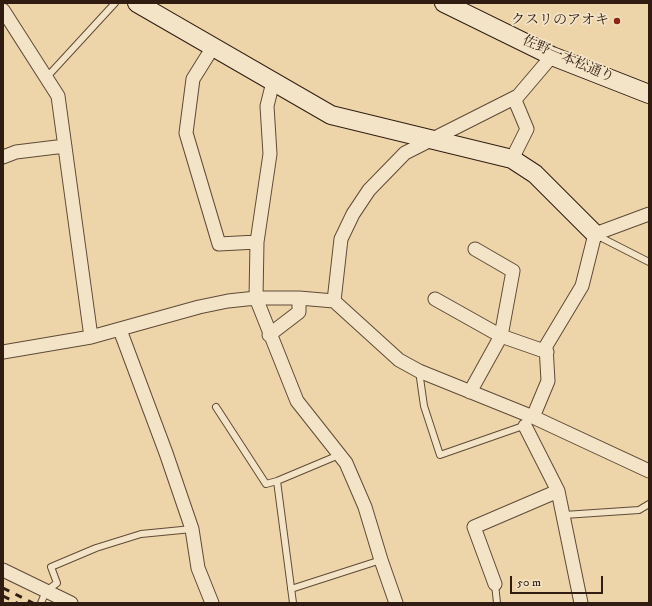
<!DOCTYPE html>
<html>
<head>
<meta charset="utf-8">
<style>
	body { margin:0 }
	#map { position:relative; width:652px; height:606px; overflow:hidden; background:#edd5a9; font-family:"IM FELL DW Pica",serif }
	canvas { display:block }
	.frame { position:absolute; inset:0; border:4px solid #301c11; pointer-events:none }
	.scale { position:absolute; left:510px; top:576px; width:93px; height:18px; box-sizing:border-box; border:2px solid #301c11; border-top:0; padding-left:5px; font-size:12px; line-height:14px; white-space:nowrap; color:#301c11; -webkit-text-stroke:3px #f3e4c7; paint-order:stroke }
</style>
</head>
<body>
<div id="map">
<canvas width="652" height="606"></canvas>
<div class="frame"></div>
<div class="scale">50 m</div>
</div>
<script>
const ctx = document.querySelector('canvas').getContext('2d');
ctx.lineJoin = 'round';
function poly(rows) {
  const path = new Path2D();
  for (const r of rows) {
    path.moveTo(r[0], r[1]);
    for (let i = 2; i < r.length; i += 2) path.lineTo(r[i], r[i + 1]);
  }
  return path;
}
function stroke(path, color, width, dash) {
  ctx.strokeStyle = color;
  ctx.lineWidth = width;
  ctx.lineCap = dash ? 'butt' : 'round';
  ctx.setLineDash(dash || []);
  ctx.stroke(path);
}
function write(font, color, halo, rows, align = 'center') {
  ctx.font = font + ' "IM FELL DW Pica","Noto Serif JP",serif';
  ctx.lineWidth = 3.5;
  ctx.setLineDash([]);
  ctx.textBaseline = 'middle';
  ctx.strokeStyle = halo;
  ctx.fillStyle = color;
  for (const [text, x, y, turn = 0] of rows) {
    ctx.save();
    ctx.translate(x, y);
    ctx.rotate((+turn || 0) * Math.PI / 180);
    ctx.textAlign = isNaN(turn) ? turn : align;
    if (halo) ctx.strokeText(text, 0, 0);
    ctx.fillText(text, 0, 0);
    ctx.restore();
  }
}
const lane = poly([
	[46,78,115,3],
	[596,235,649,262],
	[419,371,424,406,440,455,526,425],
	[216,407,266,484,277,481,339,455],
	[277,481,293,603],
	[564,515,639,510,649,504],
	[495,584,497,603],
	[291,589,381,560],
	[41,603,46,591,57,583,51,567,96,548,141,534,192,529]
]);
const street = poly([
	[3,10,58,96,91,337],
	[213,47,193,79,186,133,219,244,257,242],
	[273,82,267,106,270,154,257,242,256,298,297,401,346,463,365,507,381,560,396,603],
	[3,157,16,152,65,146],
	[512,159,527,129,514,98],
	[435,299,501,336,547,352],
	[334,301,341,239,353,214,369,190,405,153,518,96,552,56],
	[120,330,166,453,192,529,198,568,212,603],
	[269,335,299,312,299,298],
	[3,352,91,337,199,307,228,301,256,298,299,298,334,301,399,360,419,371,533,417,649,471],
	[470,392,501,336,513,271,475,249],
	[533,417,548,381,546,346,582,286,595,234,649,214],
	[525,426,558,491,581,603],
	[3,570,71,603],
	[495,584,474,527,558,491]
]);
const secondary = poly([
	[137,3,331,115,512,159,535,174,595,234],
	[444,3,552,56,649,94]
]);
stroke(lane, '#5f4a37', 8);
stroke(street, '#5f4a37', 15);
stroke(secondary, '#301c11', 20);
stroke(lane, '#f3e4c7', 6);
stroke(street, '#f3e4c7', 13);
stroke(secondary, '#f3e4c7', 18);
stroke(poly([
	[3,588,33,603],
	[3,596,17,603]
]), '#301c11', 3, [7, 7]);
for (const [x, y, r, color] of [
	[617,21,4,"#8f2418"]
]) {
  const dot = new Path2D();
  dot.arc(x, y, r, 0, 2 * Math.PI);
  ctx.fillStyle = color;
  ctx.fill(dot);
  stroke(dot, '#f3e4c7', 1.5);
}
write('14px', '#301c11', '#f3e4c7', [
	["クスリのアオキ",609,21]
], 'right');
write('14px', '#301c11', '#f3e4c7', [
	["佐野一本松通り",568,60,23]
]);
</script>
</body>
</html>
